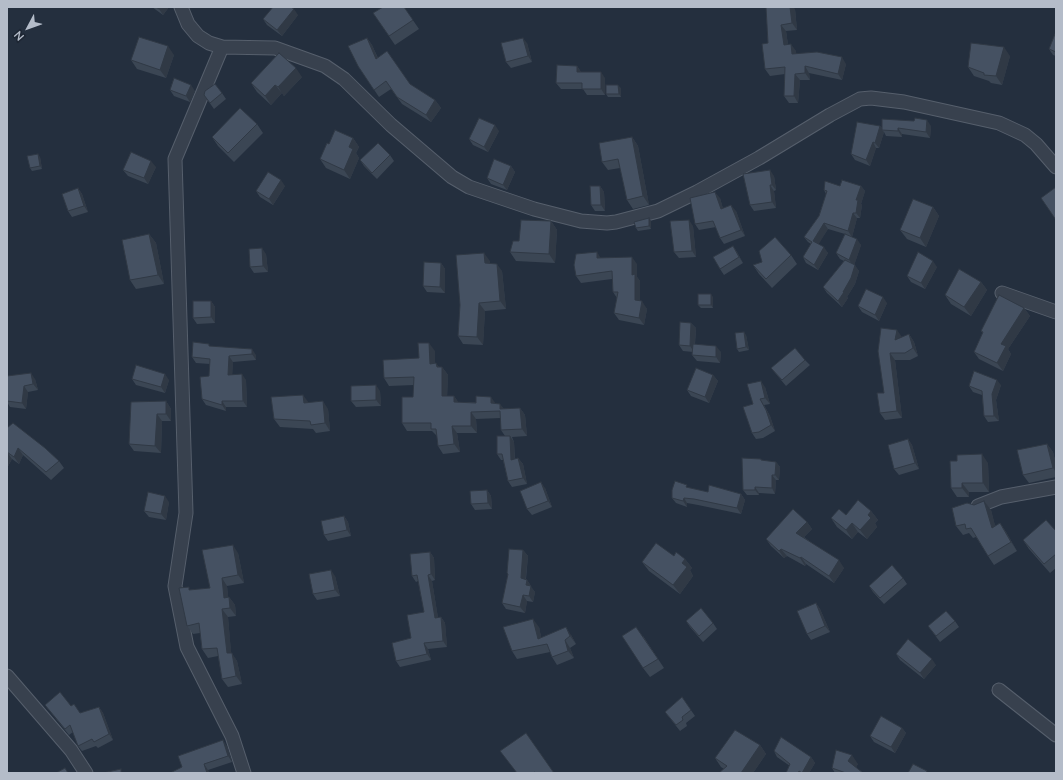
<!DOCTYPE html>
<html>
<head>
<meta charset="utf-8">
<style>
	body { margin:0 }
	#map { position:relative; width:1063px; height:780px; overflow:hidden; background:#242f3e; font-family:Lato,sans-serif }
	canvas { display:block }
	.frame { position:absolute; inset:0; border:8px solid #b4bcc9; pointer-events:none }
	.north { position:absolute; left:8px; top:8px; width:40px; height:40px; -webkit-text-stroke:3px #1d2633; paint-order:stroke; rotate:229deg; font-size:11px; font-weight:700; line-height:16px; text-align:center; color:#b4bcc9 }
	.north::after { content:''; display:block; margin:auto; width:14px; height:18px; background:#b4bcc9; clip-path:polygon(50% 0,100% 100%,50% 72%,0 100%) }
</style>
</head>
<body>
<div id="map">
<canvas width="1063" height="780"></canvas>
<div class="frame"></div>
<div class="north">N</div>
</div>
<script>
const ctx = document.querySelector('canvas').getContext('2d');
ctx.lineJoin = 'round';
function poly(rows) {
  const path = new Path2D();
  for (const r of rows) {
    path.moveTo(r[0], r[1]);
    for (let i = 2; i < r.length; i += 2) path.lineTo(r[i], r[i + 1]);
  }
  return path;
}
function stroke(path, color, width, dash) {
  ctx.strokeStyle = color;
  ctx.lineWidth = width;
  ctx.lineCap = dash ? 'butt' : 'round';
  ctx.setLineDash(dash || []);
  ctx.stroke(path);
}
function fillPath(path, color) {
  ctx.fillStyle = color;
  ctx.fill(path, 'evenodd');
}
const street = poly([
	[181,7,188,24,198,36,209,43,222,47,275,48,325,66,344,79,391,125,452,177,469,187,534,209,581,221,607,223,616,222,658,211,697,192,759,158,830,115,860,99,871,98,904,102,999,123,1025,135,1036,144,1056,167],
	[222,47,175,159,186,513,175,586,187,647,232,736,244,773],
	[1002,293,1056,312],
	[978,506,1001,497,1056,487],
	[7,676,71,750,86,773],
	[999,690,1056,735]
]);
stroke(street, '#565f6c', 15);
stroke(street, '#38414e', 13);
fillPath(poly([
	[152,7,169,7,163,15],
	[404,7,419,29,395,45,373,13],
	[766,7,795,9,797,30,786,31,788,45,796,51,796,54,846,64,842,80,809,73,810,80,800,80,798,103,789,103,784,96,785,74,770,76,765,69,768,43],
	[298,15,282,36,267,25,263,19],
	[1056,35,1056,56,1053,55,1049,49],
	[367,38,372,45,378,58,410,85,435,100,441,108,431,122,402,104,391,89,379,97,358,66],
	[527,43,532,62,511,68,506,62],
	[174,55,166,78,137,69,131,60],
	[1010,56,1002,85,991,83,989,81,974,76,968,67],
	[577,66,581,72,605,78,605,95,587,95,583,89,561,89,556,83],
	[302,77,284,96,282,93,271,105,257,92,251,83],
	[621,88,621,97,608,97,606,94],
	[170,90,195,91,190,102,174,96],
	[222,93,226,99,214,109,204,95],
	[257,124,263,133,234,162,218,146,212,137],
	[880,126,882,128,931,126,930,138,902,134,902,137,886,136,884,132,879,148,876,148,870,166,855,160,851,154],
	[499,131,488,152,473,145,469,139],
	[632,137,638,146,649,205,633,209,627,200,620,168,608,170,602,162],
	[353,138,359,147,356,153,359,158,350,179,326,168,320,159,329,144],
	[390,155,394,161,377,179,364,166,360,160],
	[40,157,42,169,32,171,30,168],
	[511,166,515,172,507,190,491,184,487,178],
	[156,167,148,184,128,176,123,170],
	[774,176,776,190,774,191,776,208,754,211,750,205],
	[285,186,273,205,260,197,256,191],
	[600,186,604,192,605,211,595,211,591,205],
	[840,186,861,186,865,191,861,204,862,205,860,218,857,218,852,237,861,245,854,265,859,271,855,284,847,297,848,298,842,307,827,293,823,287,844,261,840,259,836,253,845,234,828,229,818,244,828,253,818,270,806,263,803,257,811,244,808,242,804,237,819,216,826,194,824,190],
	[78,188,82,194,88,212,72,217,68,211],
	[720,198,723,209,736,211,745,236,724,244,720,238,716,227,699,230,695,224],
	[933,207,939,216,926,247,907,239,900,230],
	[649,218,651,221,651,229,638,231,636,228],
	[551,221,557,230,555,263,516,261,510,252,519,241],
	[693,226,696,257,679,258,674,252],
	[149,234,156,243,164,284,136,289,130,280],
	[733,246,737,252,743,263,724,275,720,269],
	[266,254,268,272,254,273,250,267],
	[791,255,797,264,772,288,759,274,753,265],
	[601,258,637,264,637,277,640,281,640,301,647,309,644,325,619,320,614,313,617,298,613,292,612,279,581,283,576,276],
	[490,261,490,263,502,271,506,309,485,311,483,345,463,344,458,336],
	[441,263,445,269,445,293,427,292,423,286],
	[937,267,925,289,911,282,907,276],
	[981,282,987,290,971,316,951,304,945,295],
	[713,297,713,308,701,308,698,305],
	[211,301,215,307,215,323,197,324,193,318],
	[887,303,879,321,862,312,858,306],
	[1024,308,1030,316,1008,349,1011,354,1003,371,979,359,974,352,983,334,981,331],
	[691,323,696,328,695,344,721,352,720,363,697,361,692,355,693,352,683,351,679,345],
	[909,334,914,342,918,356,910,360,895,360,902,418,885,420,880,413,884,393,878,351,902,337],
	[746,335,749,350,739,352,737,349],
	[211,346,256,355,256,360,233,362,232,375,246,380,247,407,226,407,226,411,206,405,202,399,209,376,210,364,196,363,192,357],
	[435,351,435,363,439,367,442,367,448,375,447,396,454,396,458,402,496,403,504,409,520,408,525,415,527,436,512,437,514,442,515,459,518,458,523,464,527,484,512,487,508,481,503,460,501,460,497,454,505,436,501,430,501,418,476,419,477,433,457,433,460,452,443,454,438,446,437,436,432,431,407,431,402,423,413,397,414,385,389,386,384,378,419,358],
	[805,360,810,365,786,386,771,368],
	[713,375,718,381,709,403,691,396,687,390],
	[7,376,35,379,38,390,28,392,26,409,10,407,7,402],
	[132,379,169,380,165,393,136,385],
	[1001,385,996,400,999,421,988,422,984,416,982,395,973,392,969,386],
	[765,387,770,404,764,405,770,416,775,431,763,438,756,439,752,433,753,404],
	[380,391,381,406,356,407,351,401],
	[166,401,171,409,171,421,162,421,161,453,134,451,129,444],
	[308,402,328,409,330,431,316,433,313,429,280,427,274,419],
	[7,428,59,461,64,468,51,480,23,455,19,464,12,459,7,468],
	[908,439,912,445,919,469,899,475,894,469],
	[1047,444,1053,452,1056,464,1056,477,1029,483,1023,475],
	[761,459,762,461,776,462,780,467,779,480,776,480,775,494,759,493,759,495,747,495,743,490],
	[988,463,989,492,969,492,969,497,957,497,951,488],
	[545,488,552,507,532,515,527,509],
	[689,488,708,492,741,494,745,500,741,514,698,505,687,503,687,507,676,503,672,498],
	[487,490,491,496,492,509,475,510,471,504],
	[169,502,166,520,149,517,144,511],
	[991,510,995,526,1000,523,1006,532,1017,551,994,565,988,556,976,537,973,538,969,533,963,535,956,526],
	[871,511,878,520,875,523,877,527,867,539,858,532,852,539,837,527,831,518],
	[344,516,348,522,351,536,328,541,324,535],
	[807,522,812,529,804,537,844,568,834,583,806,564,805,566,787,556,784,558,771,546,766,539],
	[1056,531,1056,568,1050,573,1029,549,1023,540],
	[523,550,528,556,526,579,527,580,531,586,531,587,535,592,533,602,527,601,525,613,506,609,502,603,508,575,507,573],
	[430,552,434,558,435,580,432,581,438,618,441,617,445,623,447,647,428,649,431,660,400,667,396,661,411,638,424,612,418,581,416,582,412,576],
	[238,553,244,583,227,586,228,597,229,597,235,605,236,616,228,617,231,653,237,661,242,684,228,687,222,679,218,656,208,658,202,649,200,633,193,634,187,626,191,590,210,588],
	[674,556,685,559,692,568,690,570,693,576,680,594,649,571,642,562],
	[335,576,340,596,317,600,313,594],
	[903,578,907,584,884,604,873,592,869,586],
	[816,603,820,609,830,632,811,640,807,634],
	[686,621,713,623,717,629,703,642,690,627],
	[955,621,959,627,940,642,928,626],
	[539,627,541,637,571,635,576,644,570,648,574,658,557,665,552,657,550,652,517,659,512,651],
	[643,636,664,668,650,677,643,668],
	[896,654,936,665,924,679,900,660],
	[682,697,695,716,686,723,687,726,680,731,665,712],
	[45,705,71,706,80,713,99,707,103,713,113,740,98,748,96,746,82,751,78,746,73,732,69,735],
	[902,728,906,733,895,753,874,742,870,736],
	[760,745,766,754,753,773,719,773,724,769,721,767,715,758],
	[227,746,232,762,208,770,209,773,170,773],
	[774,751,811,757,815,763,809,773,786,773,790,766,777,757],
	[858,764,856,767,863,773,835,773,832,768]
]), '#3b4654');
fillPath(poly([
	[160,7,169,7,163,15,159,9],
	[790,7,793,7,795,9,797,30,792,23],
	[294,9,298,15,282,36,277,30],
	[781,25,786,31,789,52,784,45],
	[367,38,372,45,381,66,376,59],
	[523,38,527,43,532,62,528,56],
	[791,44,796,51,797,61,792,54],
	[168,46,174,55,166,78,160,70],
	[1004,47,1010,56,1002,85,996,76],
	[842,57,846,64,842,80,838,74],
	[577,66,581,72,581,78,577,72],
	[805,66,809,73,810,80,805,73],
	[296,68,302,77,284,96,278,87],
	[601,72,605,78,605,95,601,89],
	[795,74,800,80,798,103,794,96],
	[191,85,195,91,190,102,186,96],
	[275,85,282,93,271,105,265,96],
	[618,85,621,88,621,97,619,94],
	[435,100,441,108,431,122,426,115],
	[927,120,931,126,930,138,926,132],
	[495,125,499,131,488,152,484,147],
	[880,126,883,130,882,130,884,132,879,148,875,143],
	[898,128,902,134,902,137,898,131],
	[632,137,638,146,649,205,643,196],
	[353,138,359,147,356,153,359,158,350,179,344,170,349,147],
	[873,142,876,148,870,166,866,160],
	[38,154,40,157,42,169,40,166],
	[151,161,156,167,148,184,144,178],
	[511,166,515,172,507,190,503,185],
	[770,170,774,176,776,190,772,185],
	[281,180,285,186,273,205,269,199],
	[770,185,774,191,776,208,772,202],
	[600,186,604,192,605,211,601,205],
	[861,186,865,191,861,204,862,205,860,218,856,213,856,200],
	[78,188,82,194,88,212,84,206],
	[715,192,720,198,725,215,721,209],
	[731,205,736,211,745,236,741,230],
	[933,207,939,216,926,247,920,238],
	[853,213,857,218,852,237,848,231],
	[649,218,651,221,651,229,649,226],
	[689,220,693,226,696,257,692,251],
	[551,221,557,230,555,263,549,254],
	[824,223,828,229,817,247,813,241],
	[149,234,156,243,164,284,158,275],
	[857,239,861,245,854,266,849,260],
	[733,246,737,252,743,263,739,257],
	[824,247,828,253,818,270,814,265],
	[262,248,266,254,268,272,263,266],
	[597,252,602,260,597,258],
	[484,253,490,261,490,271,485,263],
	[632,257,637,264,637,277,640,281,640,307,635,300,632,275],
	[933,261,937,267,925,289,921,283],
	[441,263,445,269,445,293,440,287],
	[497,264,502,271,506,309,500,301],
	[855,265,859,271,855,284,847,297,848,298,842,307,838,301],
	[981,282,987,290,971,316,964,307],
	[711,294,713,297,713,308,711,305],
	[883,297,887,303,879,321,875,315],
	[211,301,215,307,215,323,211,317],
	[642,301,647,309,644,325,639,318],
	[479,303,485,311,483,345,477,337],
	[1024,308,1030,316,1008,349,1011,354,1003,371,997,363,1001,344],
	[691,323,696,328,694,352,690,346],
	[897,330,902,337,895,340],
	[744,332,746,335,749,350,746,347],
	[909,334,914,342,918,356,913,348],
	[429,343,435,351,435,371,430,364],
	[716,346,721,352,720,363,716,357],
	[252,349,256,355,256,360,252,354],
	[890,353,895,360,902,418,897,411],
	[229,356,233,362,232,381,228,375],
	[436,363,442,371,442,367,448,375,447,404,442,396],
	[31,373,35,379,38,390,33,384],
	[165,374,169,380,165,393,161,387],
	[242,374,246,380,247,407,243,401],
	[713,375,718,381,709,403,705,397],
	[997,380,1001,385,996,400,999,421,994,416,992,394],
	[761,381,765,387,770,404,765,398],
	[376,385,380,391,381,406,376,400],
	[24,386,28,392,26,409,22,403],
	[303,395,309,403,304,403],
	[454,396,459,403,454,402],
	[491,397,496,404,491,403],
	[760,399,770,416,775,431,771,425],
	[166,401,171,409,171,421,166,414],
	[222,401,226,407,226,411,222,405],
	[323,401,328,409,330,431,325,423],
	[500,404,506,411,500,409],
	[520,408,525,415,527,436,522,429],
	[471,412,476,419,477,433,471,426],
	[157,414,162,421,161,453,155,446],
	[452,426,457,433,460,452,454,444],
	[510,436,514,442,515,466,511,460],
	[908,439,912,445,919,469,915,463],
	[1047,444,1053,452,1056,464,1056,472,1053,468],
	[18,448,23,455,19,464,14,457],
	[7,452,12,459,7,468],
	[982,454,988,463,989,492,983,483],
	[518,458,523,464,527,484,523,478],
	[776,462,780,467,779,480,775,475],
	[772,475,776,480,775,494,772,488],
	[541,482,545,488,552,507,548,501],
	[962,483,969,492,969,497,962,488],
	[755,487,759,493,759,495,755,490],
	[487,490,491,496,492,509,488,503],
	[741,494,745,500,741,514,737,508],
	[165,496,169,502,166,520,161,514],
	[684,498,687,503,687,507,683,501],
	[984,501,991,510,998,537,992,528],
	[871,511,878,520,875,523,877,527,867,539,860,530,868,515],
	[344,516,348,522,351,536,347,530],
	[807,522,812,529,801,540,796,533],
	[852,523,858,532,852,539,846,530],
	[1000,523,1006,532,1017,551,1011,542],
	[233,545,238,553,244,583,238,575],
	[781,549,787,556,784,558,779,551],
	[523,550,528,556,525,584,521,578],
	[430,552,434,558,435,580,431,574],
	[801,557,806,564,805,566,800,558],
	[685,559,692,568,690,570,693,576,680,594,673,585,682,563],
	[839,560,844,568,834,583,829,576],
	[331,570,335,576,340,596,335,590],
	[428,575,432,581,439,624,435,618],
	[222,578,227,586,229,606,224,598],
	[527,580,531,586,531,587,535,592,533,602,529,596,526,585],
	[523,595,527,601,525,613,520,607],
	[229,597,235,605,236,616,230,608],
	[816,603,820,609,830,632,825,626],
	[222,609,228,617,232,662,227,653],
	[441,617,445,623,447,647,443,641],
	[533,619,539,627,543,645,538,639],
	[566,627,571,635,576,644,570,636],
	[565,640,570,648,574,658,568,651],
	[424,643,428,649,431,660,427,654],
	[232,653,237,661,242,684,236,676],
	[932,659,936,665,924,679,920,673],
	[99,707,103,713,113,740,109,734],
	[902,728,906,733,895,753,891,747],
	[223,740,227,746,232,762,228,756],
	[760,745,766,754,753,773,741,773],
	[852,755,858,764,854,770,848,761],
	[811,757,815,763,809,773,802,773],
	[204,764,208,770,209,773,207,773]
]), '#303945');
const building = poly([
	[156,7,160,7,159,9,156,7],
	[273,7,291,7,294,9,277,30,263,19,273,7],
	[383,7,404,7,413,20,389,36,373,13,383,7],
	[766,7,790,7,792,23,781,25,784,45,791,44,792,54,817,52,842,57,838,74,805,66,805,73,795,74,794,96,784,96,785,67,765,69,762,44,768,43,766,7],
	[1055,34,1056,35,1056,52,1049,49,1055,34],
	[139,37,168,46,160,70,131,60,139,37],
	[367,38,376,59,387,51,410,84,435,100,426,115,397,97,386,81,374,90,358,66,348,46,367,38],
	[523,38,528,56,506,62,501,43,523,38],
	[971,43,1004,47,996,76,984,75,984,73,968,67,971,43],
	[279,53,296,68,278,87,275,85,265,96,251,83,279,53],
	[557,65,577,66,577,72,601,72,601,89,582,89,582,83,556,83,557,65],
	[174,78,191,85,186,96,170,90,174,78],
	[215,84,222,93,210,103,204,95,205,91,215,84],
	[606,85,618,85,619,94,606,94,606,85],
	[240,108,257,124,228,153,212,137,240,108],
	[479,118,495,125,484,147,469,139,479,118],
	[915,118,927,120,926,132,898,128,898,131,882,130,882,119,914,121,915,118],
	[857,122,880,126,875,143,873,142,866,160,851,154,857,122],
	[335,130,353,138,349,147,353,149,344,170,320,159,327,143,329,144,335,130],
	[632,137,643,196,627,200,618,159,602,162,599,143,632,137],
	[378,143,390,155,372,173,360,160,378,143],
	[131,152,151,161,144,178,123,170,131,152],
	[38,154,40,166,30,168,27,156,38,154],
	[494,159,511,166,503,185,487,178,494,159],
	[770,170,772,185,770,185,772,202,750,205,743,174,770,170],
	[268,172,281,180,269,199,256,191,268,172],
	[842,180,861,186,856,200,858,200,856,213,853,213,848,231,824,223,813,241,824,247,814,265,803,257,812,242,804,237,819,216,827,191,824,190,825,181,840,186,842,180],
	[590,186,600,186,601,205,591,205,590,186],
	[1056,187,1056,220,1041,198,1056,187],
	[78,188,84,206,68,211,62,194,78,188],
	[715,192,721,209,731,205,741,230,720,238,713,221,695,224,690,198,715,192],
	[913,199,933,207,920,238,900,230,913,199],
	[649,218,649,226,636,228,634,222,649,218],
	[521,220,551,221,549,254,510,252,513,241,519,241,521,220],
	[689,220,692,251,674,252,670,221,689,220],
	[149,234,158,275,130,280,122,240,149,234],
	[845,234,857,239,849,260,836,253,845,234],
	[775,237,791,255,766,279,753,265,762,262,759,251,775,237],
	[733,246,739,257,720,269,713,257,733,246],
	[262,248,263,266,250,267,249,249,262,248],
	[597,252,597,258,632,257,632,275,635,274,635,300,642,301,639,318,614,313,618,292,613,292,612,271,576,276,574,265,576,254,597,252],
	[918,252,933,261,921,283,907,276,918,252],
	[484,253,485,263,497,264,500,301,479,303,477,337,458,336,460,305,456,255,484,253],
	[845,260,855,265,851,278,843,292,844,292,838,301,823,287,845,260],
	[424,262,441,263,440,287,423,286,424,262],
	[959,269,981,282,964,307,945,295,959,269],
	[866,289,883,297,875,315,858,306,866,289],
	[698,294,711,294,711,305,698,305,698,294],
	[999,295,1024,308,1001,344,1006,346,997,363,974,352,983,332,981,331,999,295],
	[193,301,211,301,211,317,193,318,193,301],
	[680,322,691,323,690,346,679,345,680,322],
	[881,328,897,330,895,340,909,334,913,348,905,353,890,353,897,411,880,413,877,393,884,393,878,351,881,328],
	[744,332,746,347,737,349,735,333,744,332],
	[193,342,209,344,209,346,252,349,252,354,229,356,228,375,242,374,243,401,222,401,222,405,202,399,200,377,209,376,210,359,192,357,193,342],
	[418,343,429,343,430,364,436,363,437,367,442,367,442,396,454,396,454,402,476,403,476,396,491,397,491,403,500,404,500,409,520,408,522,429,501,430,500,411,471,412,471,426,452,426,454,444,438,446,436,429,431,429,431,423,402,423,402,397,413,397,414,377,384,378,383,360,419,358,418,343],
	[693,344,716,346,716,357,692,355,693,344],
	[795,348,805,360,782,380,771,368,795,348],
	[136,365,165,374,161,387,132,379,136,365],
	[696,368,713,375,705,397,687,390,696,368],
	[974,371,997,380,992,394,994,416,984,416,982,391,969,386,974,371],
	[31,373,33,384,24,386,22,403,7,401,7,376,31,373],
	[761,381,765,398,760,399,766,410,771,425,759,432,752,433,743,407,753,404,747,384,761,381],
	[376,385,376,400,351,401,351,386,376,385],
	[303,395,304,403,323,401,325,423,311,425,310,421,274,419,271,397,303,395],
	[166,401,166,414,157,414,155,446,129,444,131,402,166,401],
	[13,423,45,448,59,461,46,472,18,448,14,457,7,452,7,428,13,423],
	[497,436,510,436,511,460,518,458,523,478,508,481,502,454,497,454,497,436],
	[908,439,915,463,894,469,888,445,908,439],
	[1047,444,1053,468,1023,475,1017,450,1047,444],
	[982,454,983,483,962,483,962,488,951,488,950,461,957,461,957,455,982,454],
	[742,458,761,459,761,460,776,462,775,475,772,475,772,488,755,487,755,490,743,490,742,458],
	[675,481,687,485,686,487,708,492,709,485,741,494,737,508,694,499,684,498,683,501,672,498,672,490,675,481],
	[541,482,548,501,527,509,520,491,541,482],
	[487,490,488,503,471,504,470,491,487,490],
	[148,492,165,496,161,514,144,511,148,492],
	[858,500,871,511,868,515,871,518,860,530,852,523,846,530,831,518,839,509,846,515,858,500],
	[984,501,992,528,1000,523,1011,542,988,556,971,528,966,529,965,524,956,526,952,508,967,503,974,505,984,501],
	[793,509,807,522,796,533,839,560,829,576,801,557,800,558,781,549,779,551,766,539,793,509],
	[344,516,347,530,324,535,321,521,344,516],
	[1046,520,1056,531,1056,554,1044,564,1023,540,1046,520],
	[656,543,674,556,676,552,685,559,682,563,687,567,673,585,642,562,656,543],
	[233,545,238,575,222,578,224,598,229,597,230,608,222,609,227,653,232,653,236,676,222,679,217,648,202,649,199,623,187,626,179,588,189,587,189,590,210,588,202,550,233,545],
	[509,549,523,550,521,578,527,580,526,585,531,586,529,596,523,595,520,607,502,603,508,574,507,573,509,549],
	[430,552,431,574,428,575,435,618,441,617,443,641,424,643,427,654,396,661,392,643,411,638,407,615,424,612,417,575,412,576,410,554,430,552],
	[892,565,903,578,880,598,869,586,892,565],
	[331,570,335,590,313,594,309,574,331,570],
	[816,603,825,626,807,634,797,611,816,603],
	[701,608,713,623,699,636,686,621,701,608],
	[946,611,955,621,936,636,928,626,946,611],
	[533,619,538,639,566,627,570,636,565,640,568,651,552,657,547,644,512,651,503,627,533,619],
	[636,627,658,659,643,668,622,636,636,627],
	[908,639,932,659,920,673,896,654,908,639],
	[60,692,71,706,74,704,80,713,99,707,109,734,94,742,92,739,78,746,70,725,65,729,45,705,60,692],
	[682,697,691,710,682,717,683,720,676,725,665,712,682,697],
	[881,716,902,728,891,747,870,736,881,716],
	[735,730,760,745,741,773,719,773,727,766,715,758,735,730],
	[526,733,554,773,536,773,535,772,533,773,517,773,500,751,526,733],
	[781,737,811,757,802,773,799,771,798,773,786,773,790,764,774,751,781,737],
	[223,740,228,756,204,764,207,773,170,773,182,767,178,756,223,740],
	[836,750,852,755,848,761,863,773,846,773,832,768,836,750],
	[913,764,927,771,926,773,908,773,913,764],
	[65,768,68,773,56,773,65,768],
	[121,769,121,773,103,773,121,769]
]);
fillPath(building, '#455162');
stroke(building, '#303945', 1);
</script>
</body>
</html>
